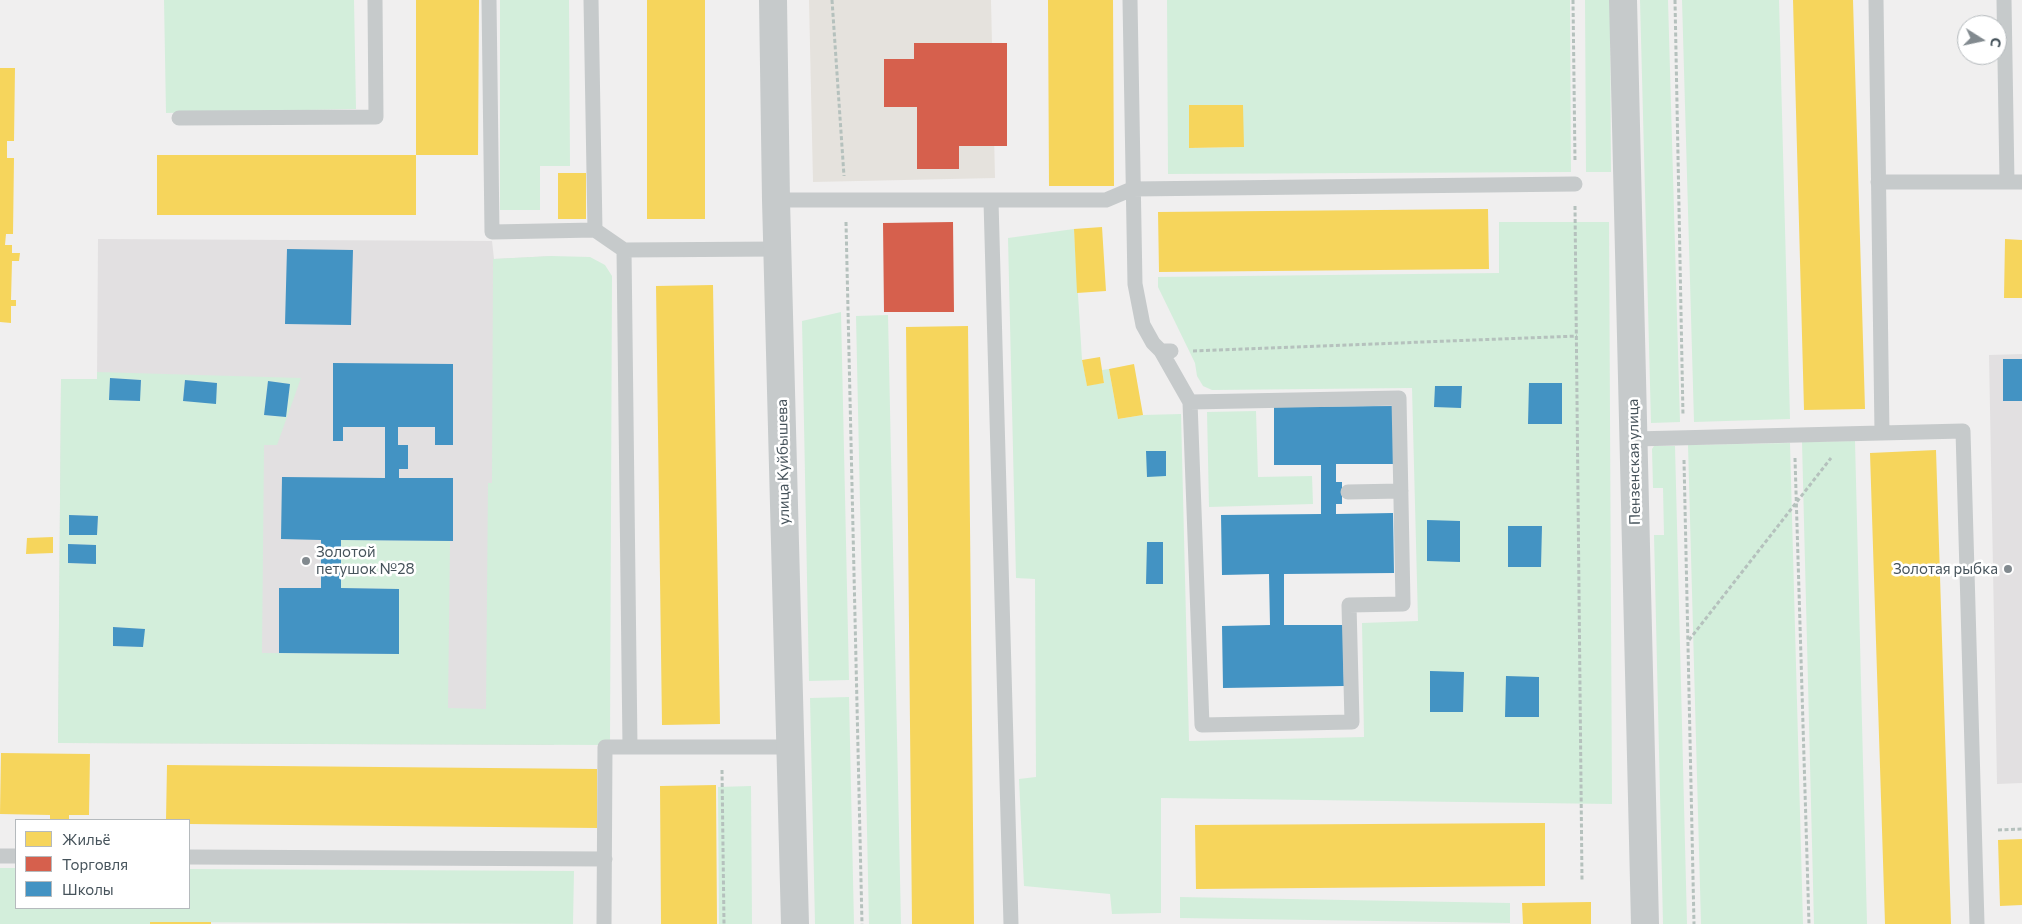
<!DOCTYPE html>
<html>
<head>
<meta charset="utf-8">
<style>
	body { margin:0 }
	#map { position:relative; width:2022px; height:924px; overflow:hidden; background:#f0efef; font-family:Commissioner,sans-serif }
	canvas { display:block }
	.legend { position:absolute; left:15px; top:819px; width:175px; height:90px; box-sizing:border-box; background:#fff; border:1px solid #b5babd; margin:0; padding:6px 9px; list-style:none; font-size:15px; color:#46535b }
	.legend li { display:flex; align-items:center; gap:10px; height:25px }
	.legend b { width:25px; border:1px solid #b5babd }
	.north { position:absolute; left:1957px; top:15px; width:50px; height:50px; box-sizing:border-box; background:#fff; border:1px solid #b5babd; border-radius:50%; rotate:100deg; font-size:14px; font-weight:700; line-height:20px; text-align:center; color:#46535b }
	.north::after { content:''; display:block; margin:auto; width:18px; height:22px; background:#828a8f; clip-path:polygon(50% 0,100% 100%,50% 72%,0 100%) }
</style>
</head>
<body>
<div id="map">
<canvas width="2022" height="924"></canvas>
<ul class="legend">
<li><b style="height:14px;background:#f6d55c"></b>Жильё</li>
<li><b style="height:14px;background:#d6604d"></b>Торговля</li>
<li><b style="height:14px;background:#4393c3"></b>Школы</li>
</ul>
<div class="north">С</div>
</div>
<script>
const ctx = document.querySelector('canvas').getContext('2d');
ctx.lineJoin = 'round';
function fillPath(path, color) {
  ctx.fillStyle = color;
  ctx.fill(path, 'evenodd');
}
function poly(rows) {
  const path = new Path2D();
  for (const r of rows) {
    path.moveTo(r[0], r[1]);
    for (let i = 2; i < r.length; i += 2) path.lineTo(r[i], r[i + 1]);
  }
  return path;
}
function stroke(path, color, width, dash) {
  ctx.strokeStyle = color;
  ctx.lineWidth = width;
  ctx.lineCap = dash ? 'butt' : 'round';
  ctx.setLineDash(dash || []);
  ctx.stroke(path);
}
function write(font, color, halo, rows, align = 'center') {
  ctx.font = font + ' Commissioner,sans-serif';
  ctx.lineWidth = 5;
  ctx.setLineDash([]);
  ctx.textBaseline = 'middle';
  ctx.strokeStyle = halo;
  ctx.fillStyle = color;
  for (const [text, x, y, turn = 0] of rows) {
    ctx.save();
    ctx.translate(x, y);
    ctx.rotate((+turn || 0) * Math.PI / 180);
    ctx.textAlign = isNaN(turn) ? turn : align;
    if (halo) ctx.strokeText(text, 0, 0);
    ctx.fillText(text, 0, 0);
    ctx.restore();
  }
}
fillPath(poly([
	[809,0,991,0,995,178,813,182]
]), '#e5e2dd');
fillPath(poly([
	[98,239,492,241,494,259,552,256,554,745,58,743,61,379,97,379],
	[2022,354,2022,783,1997,784,1989,355]
]), '#e2e0e1');
fillPath(poly([
	[164,0,354,0,356,109,166,113],
	[500,0,569,0,570,166,540,166,540,210,500,210],
	[1167,0,1570,0,1571,172,1168,174],
	[1189,105,1243,105,1243,147,1189,148],
	[1585,0,1610,0,1611,172,1586,172],
	[1640,0,1668,0,1680,422,1651,423],
	[1682,0,1779,0,1790,419,1694,422],
	[1499,222,1609,222,1612,804,1161,798,1161,913,1112,914,1110,894,1024,886,1019,779,1036,777,1035,579,1016,578,1008,238,1074,229,1082,360,1087,385,1104,383,1102,370,1109,369,1118,419,1143,415,1181,414,1189,741,1364,737,1362,623,1418,621,1412,388,1212,390,1203,386,1197,376,1195,363,1158,287,1158,277,1499,273],
	[552,256,590,257,605,265,612,276,610,745,58,743,61,379,97,379,97,372,301,378,277,445,264,445,262,653,399,654,399,589,341,588,341,540,450,541,448,708,486,709,488,483,492,483,493,259],
	[110,378,141,380,139,401,109,400],
	[185,380,217,383,215,403,183,401],
	[268,381,290,384,286,417,264,415],
	[69,515,98,516,97,535,69,535],
	[68,544,96,545,96,564,68,563],
	[114,627,144,629,143,647,113,646],
	[841,312,849,680,809,681,802,321],
	[888,315,901,924,869,924,856,316],
	[1256,411,1258,477,1312,476,1313,504,1209,507,1207,412],
	[1855,441,1867,924,1814,924,1802,442],
	[1790,443,1803,924,1701,924,1688,445],
	[1654,446,1675,446,1687,924,1663,924,1654,535,1664,535,1663,488,1653,488,1652,449],
	[849,697,854,924,815,924,810,698],
	[751,786,752,924,719,924,718,787],
	[0,868,16,868,16,908,189,908,189,869,574,871,573,924,150,922,150,924,0,924],
	[1180,897,1510,903,1510,923,1180,918]
]), '#d3eedb');
fillPath(poly([
	[416,0,479,0,478,155,416,155],
	[647,0,705,0,705,219,647,219],
	[1048,0,1113,0,1114,186,1049,186],
	[1793,0,1853,0,1865,409,1804,410],
	[0,68,15,68,14,141,7,141,7,158,14,158,13,234,6,234,5,245,12,245,12,253,20,253,19,261,12,261,11,300,16,300,16,306,11,306,11,323,0,322],
	[1189,105,1243,105,1244,147,1189,148],
	[157,155,416,155,416,215,157,215],
	[558,173,586,173,586,219,558,219],
	[1488,209,1489,269,1159,272,1158,212],
	[1102,227,1106,291,1077,293,1074,229],
	[2005,239,2022,240,2022,298,2004,298],
	[713,285,720,724,662,725,656,286],
	[968,326,974,924,912,924,906,327],
	[1100,357,1104,383,1087,386,1082,360],
	[1134,364,1143,415,1118,419,1109,369],
	[1936,450,1951,924,1885,924,1870,453],
	[53,537,53,553,26,554,27,538],
	[1,753,90,754,89,815,69,815,69,820,50,820,50,815,0,814],
	[167,765,597,769,597,828,189,824,189,820,166,820],
	[716,785,717,924,661,924,660,786],
	[1545,823,1545,886,1196,889,1195,825],
	[2022,839,2022,905,2000,906,1998,840],
	[1591,902,1591,924,1523,924,1522,903],
	[150,922,211,922,211,924,150,924]
]), '#f6d55c');
fillPath(poly([
	[914,43,1007,43,1007,146,959,146,959,169,917,169,917,107,884,107,884,59,914,59],
	[953,222,954,312,884,312,883,223]
]), '#d6604d');
fillPath(poly([
	[287,249,353,250,351,325,285,324],
	[2003,359,2022,359,2022,401,2003,401],
	[333,363,453,364,453,445,435,445,435,427,398,427,398,445,408,445,408,469,399,469,399,478,453,478,453,541,341,540,341,588,399,589,399,654,279,653,279,588,321,588,321,540,281,539,282,477,385,478,385,427,343,427,343,441,333,441],
	[110,378,141,380,140,401,109,400],
	[185,380,217,383,216,404,183,401],
	[268,381,290,384,286,417,264,415],
	[1529,383,1562,383,1562,424,1528,424],
	[1435,386,1462,386,1461,408,1434,407],
	[1394,406,1395,464,1336,464,1336,482,1342,482,1342,504,1336,504,1336,514,1393,513,1394,573,1284,574,1284,625,1343,625,1344,686,1223,688,1222,626,1270,625,1269,574,1222,575,1221,515,1321,514,1321,465,1274,465,1274,407],
	[1146,451,1166,451,1166,476,1147,477],
	[69,515,98,516,97,535,69,535],
	[1427,520,1460,521,1460,562,1427,561],
	[1508,526,1542,526,1541,567,1508,567],
	[1147,542,1163,542,1163,584,1146,584],
	[68,544,96,545,96,564,68,563],
	[113,627,145,629,143,647,113,646],
	[1430,671,1464,672,1463,712,1430,712],
	[1506,676,1539,677,1539,717,1505,717]
]), '#4393c3');
stroke(poly([
	[832,0,844,176],
	[1573,0,1575,162],
	[1675,0,1683,416],
	[1575,206,1582,880],
	[846,222,862,924],
	[1193,351,1577,336],
	[1795,458,1809,924],
	[1684,460,1694,924],
	[1689,640,1831,458],
	[722,770,724,924],
	[1998,830,2022,829]
]), '#b5c1bd', 3, [4, 2.5]);
stroke(poly([
	[489,0,492,232,595,230,624,250,778,249],
	[591,0,595,230],
	[1130,0,1135,284,1143,325,1153,343,1161,351,1171,351],
	[1876,0,1882,433],
	[2004,0,2007,182],
	[179,118,376,117,375,0],
	[1878,182,2022,182],
	[776,200,1106,200,1132,189,1575,184],
	[991,201,1011,924],
	[624,250,630,747],
	[1161,351,1190,402,1202,725,1352,722,1349,605,1403,604,1399,398,1190,402],
	[1634,439,1963,431,1977,924],
	[1348,492,1401,491],
	[0,856,16,856],
	[189,857,605,859],
	[604,924,605,747,789,747]
]), '#c6cacb', 15);
stroke(poly([
	[773,0,776,200,795,924],
	[1623,0,1645,924]
]), '#c6cacb', 28);
for (const [x, y, r, color] of [
	[306,561,5,"#828a8f"],
	[2008,569,5,"#828a8f"]
]) {
  const dot = new Path2D();
  dot.arc(x, y, r, 0, 2 * Math.PI);
  ctx.fillStyle = color;
  ctx.fill(dot);
  stroke(dot, '#fff', 2);
}
write('15px', '#46535b', '#fff', [
	["улица Куйбышева",783,462,-91],
	["Пензенская улица",1634,462,-91]
]);
write('15px', '#46535b', '#fff', [
	["Золотой",316,552],
	["петушок №28",316,569],
	["Золотая рыбка",1998,569,"right"]
], 'left');
</script>
</body>
</html>
